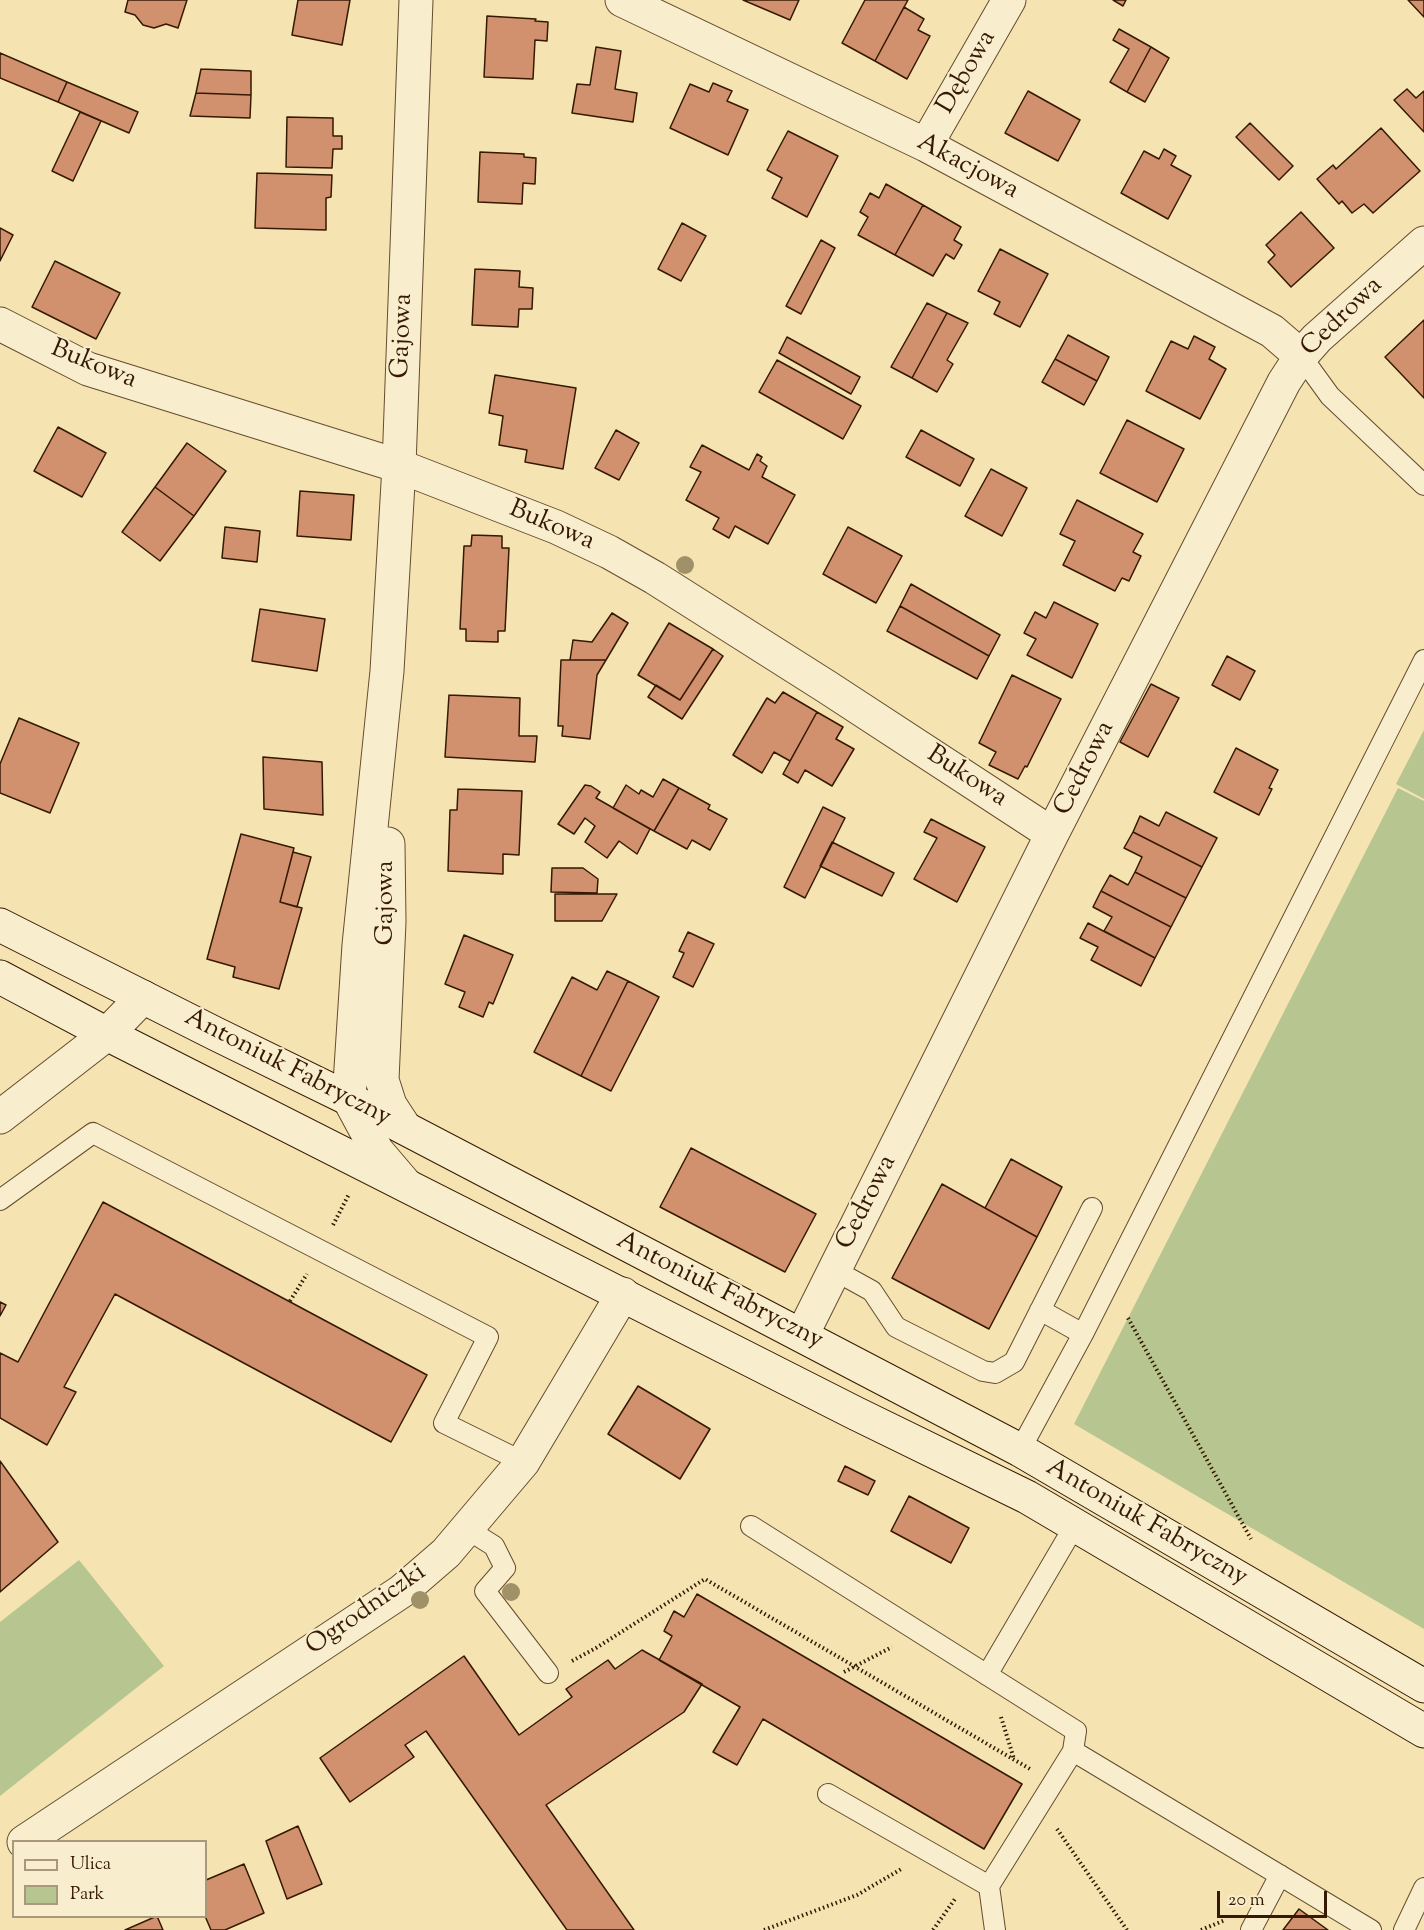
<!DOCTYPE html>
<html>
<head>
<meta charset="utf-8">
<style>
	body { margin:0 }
	#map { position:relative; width:1424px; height:1930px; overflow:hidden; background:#f5e4b2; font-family:"Sorts Mill Goudy",serif }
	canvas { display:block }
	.legend { position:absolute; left:12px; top:1840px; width:195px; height:78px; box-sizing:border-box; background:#f8edcd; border:2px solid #aa987c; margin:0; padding:8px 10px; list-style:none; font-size:18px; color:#351902 }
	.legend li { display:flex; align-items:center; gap:12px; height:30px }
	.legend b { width:30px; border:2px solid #aa987c }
	.scale { position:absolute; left:1217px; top:1891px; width:110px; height:27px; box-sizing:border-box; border:3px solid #351902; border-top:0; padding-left:8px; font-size:18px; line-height:21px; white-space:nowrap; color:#351902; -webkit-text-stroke:4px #f8edcd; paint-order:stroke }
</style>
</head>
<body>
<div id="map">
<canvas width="1424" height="1930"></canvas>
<ul class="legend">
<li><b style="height:8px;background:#f8edcd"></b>Ulica</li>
<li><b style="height:16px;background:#b7c590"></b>Park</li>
</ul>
<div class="scale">20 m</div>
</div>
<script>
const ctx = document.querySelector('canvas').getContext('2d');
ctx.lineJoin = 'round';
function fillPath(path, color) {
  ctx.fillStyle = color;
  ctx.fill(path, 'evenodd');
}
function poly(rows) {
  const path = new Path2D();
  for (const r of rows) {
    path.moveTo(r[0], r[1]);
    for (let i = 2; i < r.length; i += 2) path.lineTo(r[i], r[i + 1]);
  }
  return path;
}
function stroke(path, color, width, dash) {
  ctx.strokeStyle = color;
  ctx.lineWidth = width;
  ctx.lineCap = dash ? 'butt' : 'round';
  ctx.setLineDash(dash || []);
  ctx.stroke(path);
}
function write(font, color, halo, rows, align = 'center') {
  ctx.font = font + ' "Sorts Mill Goudy",serif';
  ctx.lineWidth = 4.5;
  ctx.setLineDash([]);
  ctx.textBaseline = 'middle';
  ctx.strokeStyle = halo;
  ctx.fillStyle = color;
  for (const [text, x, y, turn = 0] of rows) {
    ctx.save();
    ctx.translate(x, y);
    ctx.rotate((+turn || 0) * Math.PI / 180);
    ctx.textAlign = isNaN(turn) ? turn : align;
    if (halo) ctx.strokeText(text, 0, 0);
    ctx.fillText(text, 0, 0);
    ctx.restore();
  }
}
fillPath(poly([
	[1424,730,1424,799,1396,784],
	[1398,788,1424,801,1424,1629,1074,1424],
	[79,1560,164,1666,0,1796,0,1622]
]), '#b7c590');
const building = poly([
	[128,0,187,0,178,28,166,24,154,28,143,25,135,15,125,12,128,0],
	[298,0,350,0,342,45,292,35,298,0],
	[743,0,799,0,790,20,743,0],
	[865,0,908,0,875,61,842,43,865,0],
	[1113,0,1126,0,1123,6,1113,0],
	[1408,0,1424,0,1424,17,1408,0],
	[904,7,924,19,918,30,930,36,907,79,875,61,904,7],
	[487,16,536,19,535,21,548,22,547,41,535,40,533,79,484,77,487,16],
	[1119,29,1151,47,1127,92,1110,82,1129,49,1113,40,1119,29],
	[596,47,621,51,615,89,637,93,633,122,572,113,577,84,590,85,596,47],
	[1151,47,1169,58,1145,102,1127,92,1151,47],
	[0,53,67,82,58,102,0,78,0,53],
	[201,69,251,71,251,95,196,93,201,69],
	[67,82,138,112,129,133,58,102,67,82],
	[713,83,732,91,727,101,748,110,728,155,670,128,690,84,709,92,713,83],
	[1407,89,1416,98,1424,91,1424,132,1394,100,1407,89],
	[1028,91,1080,120,1058,161,1005,133,1028,91],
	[196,93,251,95,250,118,190,116,196,93],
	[80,112,101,121,73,181,52,171,80,112],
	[287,117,333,118,333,136,342,136,342,149,333,149,332,168,286,167,287,117],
	[1250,123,1293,166,1279,180,1236,137,1250,123],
	[1381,128,1420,171,1373,213,1364,204,1352,213,1342,201,1339,204,1317,179,1333,165,1336,169,1381,128],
	[788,131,838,156,807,217,772,198,782,178,767,170,788,131],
	[1164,149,1176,156,1171,165,1191,176,1168,219,1121,193,1144,151,1159,159,1164,149],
	[480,152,524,154,524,157,536,158,535,184,523,183,522,204,478,202,480,152],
	[257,173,332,175,331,197,326,198,326,230,255,228,257,173],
	[886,184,923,205,895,255,858,235,868,217,860,212,870,193,879,198,886,184],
	[923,205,961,227,954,240,962,245,954,259,946,254,933,276,895,255,923,205],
	[1301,212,1334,248,1291,287,1268,262,1275,255,1266,245,1301,212],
	[682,223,706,236,681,281,658,269,682,223],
	[0,228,13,235,0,261,0,228],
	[821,240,835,248,801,314,786,306,821,240],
	[1000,249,1048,274,1020,327,994,314,1000,302,978,291,1000,249],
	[55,261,120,293,96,339,32,307,55,261],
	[475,269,520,271,519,287,533,288,532,309,519,309,518,327,472,325,475,269],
	[927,303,947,313,912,378,891,367,927,303],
	[947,313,968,323,947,360,953,364,937,392,912,378,947,313],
	[1424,320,1424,398,1385,357,1424,320],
	[1068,335,1109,357,1097,381,1055,359,1068,335],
	[1194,336,1215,347,1209,359,1226,369,1200,419,1146,391,1171,341,1188,349,1194,336],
	[787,337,860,377,851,394,779,353,787,337],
	[1055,359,1097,381,1084,405,1042,382,1055,359],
	[777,360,861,406,843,439,759,392,777,360],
	[495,375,576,388,563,469,525,462,527,450,499,445,503,416,489,413,495,375],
	[1127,420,1184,449,1157,502,1100,473,1127,420],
	[58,427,106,453,82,497,34,471,58,427],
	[616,430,639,443,619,480,595,468,616,430],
	[921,430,974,459,960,486,906,457,921,430],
	[187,443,226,471,194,516,155,487,187,443],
	[702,445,749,470,757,454,762,457,760,461,767,466,762,477,795,495,768,544,735,526,729,538,713,529,719,518,686,500,701,472,690,467,702,445],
	[991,469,1027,488,1002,536,965,516,991,469],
	[155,487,194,516,160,561,122,532,155,487],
	[300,491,354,495,351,540,297,536,300,491],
	[1077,500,1143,534,1133,552,1141,556,1129,581,1122,578,1115,591,1063,565,1075,541,1060,534,1077,500],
	[225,527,260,531,257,562,222,558,225,527],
	[848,527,902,556,876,603,823,574,848,527],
	[472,535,502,536,502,548,509,548,505,631,498,631,498,642,466,641,466,629,460,629,464,546,471,546,472,535],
	[911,584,1000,635,989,656,900,606,911,584],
	[1054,602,1098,624,1072,678,1027,655,1036,639,1024,633,1035,612,1046,618,1054,602],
	[900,606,989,656,977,679,887,631,900,606],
	[260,609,325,619,317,671,252,661,260,609],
	[612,613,628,623,606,660,570,660,573,640,592,642,612,613],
	[669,623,713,649,680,700,638,675,669,623],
	[713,649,723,656,682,719,648,697,656,685,680,700,713,649],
	[1227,656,1255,671,1240,700,1212,685,1227,656],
	[561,660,606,660,597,675,590,739,562,736,563,726,558,726,561,660],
	[1012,675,1061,699,1027,767,1025,766,1018,779,989,765,996,752,979,743,1012,675],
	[1151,684,1179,698,1148,757,1120,742,1151,684],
	[783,692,817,712,790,761,774,752,762,773,733,755,767,698,775,703,783,692],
	[449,695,520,698,519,736,537,736,535,762,445,757,449,695],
	[817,712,843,727,836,739,854,749,832,786,805,770,798,783,783,774,817,712],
	[19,718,79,743,50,813,0,793,0,764,19,718],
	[1236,748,1278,770,1269,788,1272,789,1259,815,1214,792,1236,748],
	[263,757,322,762,323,815,264,809,263,757],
	[663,779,679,788,654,831,613,808,626,785,639,794,641,790,653,797,663,779],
	[585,785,591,786,600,792,596,798,650,829,637,854,619,841,607,858,585,842,595,826,585,818,574,834,558,824,585,785],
	[679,788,710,805,708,809,727,819,710,850,692,840,687,849,654,831,679,788],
	[458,789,522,791,519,855,503,854,503,874,448,871,450,810,457,810,458,789],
	[823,807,845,818,805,898,784,887,823,807],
	[1166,812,1217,838,1202,867,1133,832,1140,816,1159,826,1166,812],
	[931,819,985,847,957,902,914,879,937,838,924,832,931,819],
	[1133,832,1202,867,1186,898,1135,872,1142,857,1124,848,1133,832],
	[241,834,294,848,280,902,302,908,279,989,233,977,235,967,207,959,241,834],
	[832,842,894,873,882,896,820,866,832,842],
	[293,852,311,857,297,907,280,902,293,852],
	[552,868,583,868,598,879,597,893,551,892,552,868],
	[1135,872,1186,898,1171,927,1101,891,1110,875,1128,885,1135,872],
	[1101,891,1171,927,1155,958,1104,931,1112,917,1093,907,1101,891],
	[555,894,617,894,602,921,555,921,555,894],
	[1088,923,1155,958,1141,986,1091,960,1098,947,1080,938,1088,923],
	[688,932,714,944,693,987,673,977,684,953,679,951,688,932],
	[464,935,513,955,493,1004,489,1002,483,1017,459,1007,465,992,445,984,464,935],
	[607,971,628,981,581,1076,534,1052,572,977,597,990,607,971],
	[628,981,659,997,611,1091,581,1076,628,981],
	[691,1148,816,1214,785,1272,660,1207,691,1148],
	[1011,1159,1062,1187,1037,1237,985,1208,1011,1159],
	[942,1184,1037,1237,989,1329,892,1278,942,1184],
	[103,1202,427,1375,391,1442,115,1294,64,1387,76,1392,47,1445,0,1418,0,1353,18,1362,103,1202],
	[0,1302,6,1305,0,1316,0,1302],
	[638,1386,710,1429,680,1479,608,1434,638,1386],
	[0,1461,58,1542,0,1592,0,1461],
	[845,1466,875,1481,868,1495,838,1481,845,1466],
	[909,1496,969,1528,951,1563,891,1531,909,1496],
	[697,1594,1022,1784,984,1849,763,1719,737,1765,713,1752,740,1707,659,1660,672,1636,664,1631,674,1611,684,1617,697,1594],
	[642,1650,702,1684,684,1712,546,1805,634,1930,567,1930,426,1731,405,1745,414,1757,350,1802,320,1758,464,1656,519,1735,572,1697,566,1689,608,1660,615,1669,642,1650],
	[298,1826,322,1884,287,1899,266,1841,298,1826],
	[244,1864,264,1913,225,1930,211,1930,205,1916,206,1880,244,1864],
	[1299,1909,1328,1930,1283,1930,1299,1909],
	[157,1916,163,1930,125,1930,157,1916]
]);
fillPath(building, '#d1906e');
stroke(building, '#351902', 1.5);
const service = poly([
	[1301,356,1330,396,1424,485],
	[0,1200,93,1133,488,1337,444,1423,523,1462],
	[834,1270,872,1291,896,1327,983,1371,995,1373,1014,1362,1092,1208],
	[1040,1310,1083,1334],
	[1020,1450,1083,1334,1424,660],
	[751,1526,1076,1731,1073,1751,1371,1930],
	[467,1529,494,1546,505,1568,485,1591,548,1673],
	[987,1675,1075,1525],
	[828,1794,989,1886,1073,1751],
	[989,1886,995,1930],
	[1251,1930,1280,1875],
	[1404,1930,1424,1888]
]);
const minor = poly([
	[622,0,926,145,1272,331,1301,356],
	[926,145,1009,0],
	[0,324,88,369,399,466,556,527,609,552,655,578,827,687,1052,834],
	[0,1117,107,1034,143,997],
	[802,1335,1052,834,1284,382,1301,356,1317,338,1424,243],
	[24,1842,402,1591,446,1553,523,1462,623,1294]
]);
const tertiary = poly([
	[388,844,389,922,382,1080,390,1105,405,1128],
	[406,1185,377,1151,349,1099,359,945,387,671,399,466,416,0]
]);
const secondary = poly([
	[0,925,216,1034,349,1099,1020,1450,1424,1686],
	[0,977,107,1034,855,1413,1027,1497,1424,1731]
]);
stroke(service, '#654c2e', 22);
stroke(minor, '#654c2e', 35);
stroke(tertiary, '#654c2e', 35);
stroke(secondary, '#351902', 35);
stroke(poly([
	[333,1225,349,1194],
	[290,1301,307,1274],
	[1128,1318,1251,1539],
	[572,1661,596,1648,705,1579,1030,1769],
	[844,1672,892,1647],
	[1001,1717,1014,1759],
	[1057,1829,1127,1930],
	[764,1930,857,1895,903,1868],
	[933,1930,955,1899],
	[1201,1930,1225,1920]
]), '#351902', 4, [1.5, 3]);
stroke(service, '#f8edcd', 20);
stroke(minor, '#f8edcd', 33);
stroke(tertiary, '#f8edcd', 33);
stroke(secondary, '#f8edcd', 33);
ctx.fillStyle = '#a19169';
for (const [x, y] of [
	[685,565],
	[511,1592],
	[420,1600]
]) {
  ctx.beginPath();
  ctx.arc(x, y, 9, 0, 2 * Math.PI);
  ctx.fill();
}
write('26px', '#351902', '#f8edcd', [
	["Dębowa",968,73,-60],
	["Akacjowa",967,168,28],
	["Cedrowa",1343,318,-44],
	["Gajowa",404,336,-88],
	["Bukowa",93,366,22],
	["Bukowa",551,527,23],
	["Cedrowa",1086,769,-63],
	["Bukowa",966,778,33],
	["Gajowa",388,903,-90],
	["Antoniuk Fabryczny",287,1069,27],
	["Cedrowa",868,1203,-63],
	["Antoniuk Fabryczny",719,1292,27],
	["Antoniuk Fabryczny",1146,1524,30],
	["Ogrodniczki",367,1611,-35]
]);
</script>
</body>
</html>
